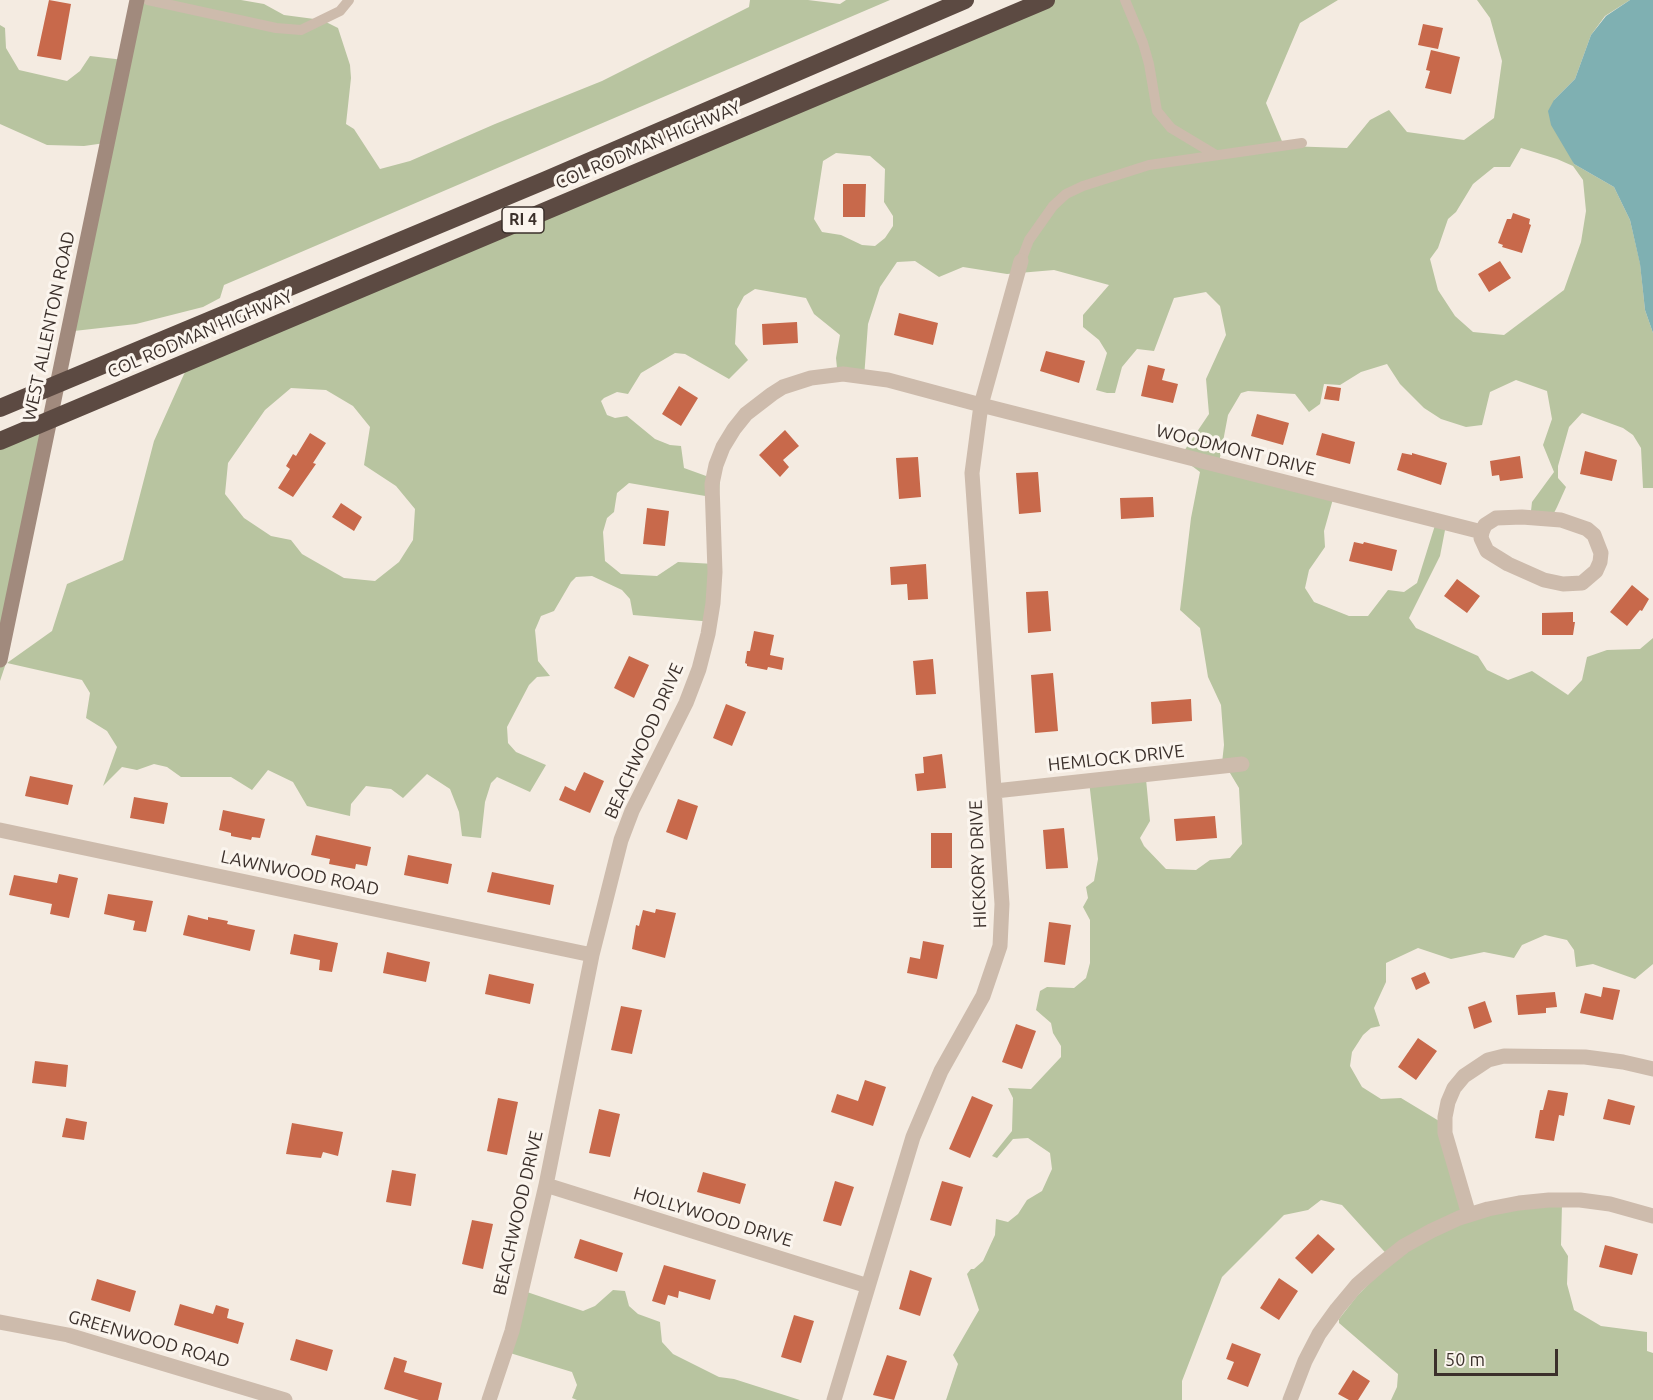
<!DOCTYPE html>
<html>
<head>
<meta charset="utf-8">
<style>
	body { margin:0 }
	#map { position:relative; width:1653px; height:1400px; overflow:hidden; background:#f4ebe1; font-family:Ubuntu,sans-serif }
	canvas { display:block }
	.scale { position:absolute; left:1434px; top:1349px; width:124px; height:27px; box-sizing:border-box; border:3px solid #3b302b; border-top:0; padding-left:8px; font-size:18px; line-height:21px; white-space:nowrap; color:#3b302b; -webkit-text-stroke:4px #fbf5ee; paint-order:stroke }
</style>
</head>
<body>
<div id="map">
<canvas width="1653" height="1400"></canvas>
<div class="scale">50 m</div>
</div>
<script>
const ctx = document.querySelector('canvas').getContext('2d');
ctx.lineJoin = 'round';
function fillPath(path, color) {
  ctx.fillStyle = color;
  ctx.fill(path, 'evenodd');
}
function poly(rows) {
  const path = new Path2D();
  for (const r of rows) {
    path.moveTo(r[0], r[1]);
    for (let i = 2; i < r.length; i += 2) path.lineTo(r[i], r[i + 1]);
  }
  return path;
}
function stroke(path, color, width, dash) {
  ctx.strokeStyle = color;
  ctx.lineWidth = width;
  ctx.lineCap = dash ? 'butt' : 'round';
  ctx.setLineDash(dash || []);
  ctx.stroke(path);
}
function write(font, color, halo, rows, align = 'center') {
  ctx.font = font + ' Ubuntu,sans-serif';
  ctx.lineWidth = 6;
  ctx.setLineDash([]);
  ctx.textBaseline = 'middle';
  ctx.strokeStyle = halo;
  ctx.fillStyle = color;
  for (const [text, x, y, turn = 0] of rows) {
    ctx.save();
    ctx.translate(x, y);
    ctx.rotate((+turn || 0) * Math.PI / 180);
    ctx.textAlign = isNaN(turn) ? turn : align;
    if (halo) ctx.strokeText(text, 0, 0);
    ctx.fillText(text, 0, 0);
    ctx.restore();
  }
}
fillPath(poly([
	[142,0,241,0,264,4,284,15,322,20,338,28,350,65,351,78,346,124,354,129,380,169,410,161,495,124,602,81,749,7,750,0,808,0,840,4,846,0,890,0,224,285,220,298,203,307,136,324,74,331,112,142,84,146,47,145,0,124,0,25,5,28,6,48,19,70,67,81,80,71,90,56,124,60],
	[1043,0,1338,0,1300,23,1266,103,1284,146,1347,148,1370,120,1389,110,1407,132,1464,140,1494,118,1502,61,1490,18,1477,0,1630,0,1605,16,1591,35,1575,79,1554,100,1574,164,1614,187,1630,220,1640,263,1645,310,1653,333,1653,488,1643,488,1641,448,1633,435,1623,428,1582,413,1569,427,1558,466,1558,478,1566,487,1557,507,1549,523,1530,520,1532,502,1554,472,1543,445,1552,419,1547,391,1516,380,1490,392,1482,425,1466,427,1441,419,1424,408,1400,384,1387,364,1361,372,1340,385,1324,384,1320,404,1309,412,1295,394,1248,391,1241,393,1228,415,1218,468,1333,499,1324,531,1325,547,1309,570,1305,588,1314,602,1349,616,1368,616,1388,590,1404,592,1417,583,1436,522,1446,525,1440,556,1409,618,1416,628,1478,656,1487,670,1508,680,1532,671,1568,695,1582,680,1587,657,1607,650,1640,649,1653,638,1653,964,1635,979,1593,964,1576,967,1574,950,1567,940,1545,935,1522,945,1514,958,1484,952,1451,959,1418,948,1386,963,1386,982,1374,1008,1380,1026,1371,1028,1363,1035,1352,1052,1350,1066,1362,1087,1381,1099,1401,1098,1449,1127,1472,1209,1562,1204,1561,1245,1568,1256,1567,1284,1574,1310,1601,1326,1647,1332,1647,1351,1653,1353,1653,1400,1391,1400,1397,1387,1398,1374,1339,1323,1339,1319,1357,1296,1392,1260,1342,1205,1321,1200,1308,1210,1284,1215,1222,1277,1182,1381,1182,1400,946,1400,958,1364,953,1355,979,1310,967,1274,971,1269,974,1269,983,1261,995,1235,996,1219,1008,1222,1018,1214,1027,1200,1042,1191,1052,1169,1050,1153,1028,1138,1013,1139,997,1158,992,1156,1012,1131,1013,1098,1008,1088,1031,1089,1061,1057,1061,1046,1053,1033,1051,1023,1036,1010,1040,991,1047,987,1074,988,1086,978,1090,963,1090,920,1083,907,1088,898,1086,887,1094,881,1098,859,1089,781,1146,779,1150,821,1140,838,1144,846,1166,869,1196,870,1210,860,1230,858,1242,844,1239,788,1227,768,1222,763,1224,745,1221,705,1208,677,1200,628,1180,610,1191,518,1200,472,1180,457,1209,414,1206,379,1226,335,1220,306,1206,292,1174,298,1154,351,1137,349,1122,367,1115,393,1107,393,1096,390,1107,353,1099,340,1083,327,1083,315,1109,285,1054,270,1007,274,963,267,939,277,915,261,897,262,880,287,868,324,864,378,838,378,836,358,840,335,814,314,806,298,755,289,744,296,737,309,735,344,748,360,729,379,685,354,675,353,641,373,628,394,617,392,604,398,601,401,607,415,615,418,627,416,655,439,670,445,681,446,684,468,720,481,719,494,717,498,629,483,617,493,614,512,607,518,603,532,605,561,621,574,657,576,678,562,715,564,713,622,633,615,630,599,622,590,592,576,576,577,571,582,554,611,541,616,535,630,538,661,550,676,537,677,529,685,507,727,508,743,516,752,546,765,530,792,497,777,491,783,485,802,481,838,462,836,459,812,450,789,427,774,403,798,391,789,366,786,351,804,350,816,307,806,293,782,268,770,252,790,231,777,181,777,167,767,154,764,137,770,122,767,103,786,117,747,107,731,86,718,90,693,82,680,7,663,52,631,67,584,123,560,154,441,185,372],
	[1521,148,1557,159,1573,166,1583,180,1586,211,1581,242,1564,290,1504,335,1473,332,1455,316,1438,290,1430,259,1438,248,1448,219,1456,212,1473,184,1494,167,1510,167],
	[836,153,870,156,885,169,884,202,893,216,893,226,885,238,875,246,862,245,841,235,822,232,814,219,823,161],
	[291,388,326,390,353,406,370,427,364,465,396,486,415,509,413,540,399,562,375,581,344,578,302,554,291,540,271,536,244,518,225,494,228,463,265,410],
	[43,424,6,663,0,681,0,442],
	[613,1290,625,1291,629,1306,638,1314,660,1322,662,1342,673,1354,719,1377,734,1379,800,1400,577,1400,572,1398,577,1385,572,1372,510,1353,527,1292,583,1311,595,1306]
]), '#b8c4a0');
fillPath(poly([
	[1630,0,1653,0,1653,333,1645,310,1640,264,1630,220,1614,187,1574,164,1551,125,1548,111,1554,100,1575,79,1591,35,1606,16]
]), '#7fb0b2');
fillPath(poly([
	[49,0,71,4,61,60,37,56],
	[1423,24,1443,28,1438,49,1418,45],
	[1431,50,1460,57,1451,94,1425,88,1430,71,1426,70],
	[843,184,866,184,865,217,843,217],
	[1513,213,1530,219,1529,224,1531,225,1522,253,1502,247,1503,245,1498,243,1507,219,1511,219],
	[1500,261,1511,278,1489,292,1478,274],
	[899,313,938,323,933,345,894,335],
	[797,322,798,343,763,345,762,324],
	[1046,351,1085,361,1079,383,1040,371],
	[1148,365,1165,369,1162,380,1178,384,1173,403,1141,396],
	[679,386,698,398,681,426,662,414],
	[1327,386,1341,388,1339,401,1324,399],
	[1257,414,1289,423,1283,445,1251,436],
	[785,430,799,446,783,460,789,467,780,477,759,455],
	[310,433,326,443,313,463,316,464,293,497,278,488,290,469,286,466,293,454,296,456],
	[1322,433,1355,442,1350,464,1316,455],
	[1585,451,1617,460,1612,481,1580,474],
	[1402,453,1412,455,1412,453,1447,463,1441,485,1397,470],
	[1520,456,1523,478,1500,481,1499,475,1492,476,1490,461],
	[918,457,921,497,899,499,896,458],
	[1038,472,1041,512,1019,514,1016,473],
	[1153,497,1154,517,1121,519,1120,498],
	[341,503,362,517,354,531,332,517],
	[647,508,669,511,665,546,643,544],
	[1354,542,1363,544,1364,542,1397,550,1392,571,1349,561],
	[926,564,928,599,908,600,907,584,891,585,890,567],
	[1457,579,1480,596,1467,613,1444,596],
	[1632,585,1649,599,1642,611,1640,610,1627,626,1610,612],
	[1048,591,1051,631,1028,633,1026,592],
	[1573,612,1573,622,1575,622,1573,635,1542,635,1542,613],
	[754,631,774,635,770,655,784,658,782,670,768,667,767,670,747,666,747,664,745,663,747,651,750,651],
	[629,656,649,665,634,698,614,688],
	[933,659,936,694,916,695,913,661],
	[1053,673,1058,731,1035,733,1031,675],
	[1191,699,1192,721,1152,724,1151,702],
	[726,704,746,712,732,746,713,738],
	[942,754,946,788,917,791,915,774,924,773,923,757],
	[584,772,604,781,590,813,559,800,565,786,575,791],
	[30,776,73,785,68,805,25,796],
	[134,797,168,803,164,824,130,818],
	[678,799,698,806,687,840,666,832],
	[223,810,265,819,260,838,252,837,251,840,231,836,231,833,219,830],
	[1215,816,1217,838,1176,841,1174,819],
	[1064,828,1068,868,1046,869,1043,830],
	[931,833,952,833,952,868,931,868],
	[316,835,371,847,367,866,356,864,355,869,329,864,330,859,311,855],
	[408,855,452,864,448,884,404,875],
	[492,872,554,885,550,905,487,892],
	[59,874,78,878,69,918,50,914,52,904,9,895,14,875,57,883],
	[108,894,153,901,146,932,133,930,135,921,104,914],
	[656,909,676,913,665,958,632,949,636,925,639,926,643,910,655,913],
	[188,915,208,920,208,917,228,921,227,924,255,930,250,951,183,935],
	[1049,922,1071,925,1065,965,1044,962],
	[294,934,338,943,332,972,319,970,320,960,290,954],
	[923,941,944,945,937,979,907,973,910,957,920,959],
	[387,952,430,962,426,982,383,973],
	[1425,972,1430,983,1416,990,1411,978],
	[489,974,534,984,530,1004,485,994],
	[1603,987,1620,990,1613,1020,1580,1013,1585,993,1601,997],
	[1555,992,1557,1007,1546,1008,1546,1013,1518,1015,1516,995],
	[1485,1001,1492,1022,1474,1029,1468,1007],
	[621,1006,642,1010,632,1054,611,1050],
	[1016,1024,1036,1031,1022,1069,1002,1062],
	[1418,1038,1437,1051,1416,1080,1398,1067],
	[35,1061,68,1065,66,1087,32,1083],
	[865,1080,886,1087,873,1126,831,1112,837,1094,858,1101],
	[1548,1090,1568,1093,1564,1116,1559,1115,1554,1141,1535,1138,1540,1110,1543,1110],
	[972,1096,993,1105,970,1158,949,1149],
	[498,1098,518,1102,507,1155,487,1151],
	[1608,1099,1635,1106,1630,1125,1603,1119],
	[599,1109,620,1114,610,1157,589,1153],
	[66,1118,87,1122,84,1140,62,1137],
	[292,1123,343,1132,338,1156,323,1152,321,1158,286,1154],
	[392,1170,416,1174,411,1206,386,1202],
	[703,1172,746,1184,740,1204,697,1192],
	[835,1181,854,1187,841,1226,823,1221],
	[942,1181,963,1187,951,1226,930,1220],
	[472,1220,493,1224,483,1269,462,1264],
	[1318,1234,1335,1249,1312,1274,1295,1258],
	[580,1239,623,1253,617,1272,574,1258],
	[1605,1245,1638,1254,1632,1275,1599,1267],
	[664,1265,716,1280,710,1300,679,1291,678,1298,668,1295,665,1305,652,1301],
	[910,1270,932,1278,920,1316,899,1309],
	[1279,1278,1298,1291,1279,1320,1260,1308],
	[97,1279,136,1291,130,1312,91,1300],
	[180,1304,213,1314,216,1305,229,1309,227,1318,244,1323,238,1344,174,1325],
	[794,1315,814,1321,801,1363,781,1357],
	[296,1339,333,1350,327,1371,290,1360],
	[1232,1343,1261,1354,1248,1387,1227,1379,1234,1362,1226,1359],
	[887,1355,907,1361,894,1400,873,1395],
	[394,1357,407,1361,404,1372,442,1383,438,1400,419,1400,384,1389],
	[1353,1370,1370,1381,1358,1400,1349,1400,1338,1394]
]), '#c8694b');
stroke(poly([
	[148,0,276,28,301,30,340,11,349,0],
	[1125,0,1143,43,1149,64,1157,111,1171,128,1216,155],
	[1021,261,1029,240,1053,206,1066,194,1083,186,1149,165,1302,143]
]), '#cdbbac', 10);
stroke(poly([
	[995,791,1242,764],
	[0,830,592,955],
	[546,1185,868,1286],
	[1469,1215,1445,1133,1445,1117,1448,1102,1454,1088,1464,1076,1488,1060,1504,1056,1585,1057,1623,1062,1653,1069],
	[0,1322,68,1335,285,1400],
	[489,1400,512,1331,546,1185,592,955,621,840,632,811,686,703,699,669,708,634,713,603,715,572,712,484,716,465,723,447,734,429,746,414,772,394,783,387,811,378,843,374,888,380,981,405,1482,532,1481,538,1487,551,1508,564,1544,580,1563,584,1582,583,1596,571,1600,562,1601,553,1594,535,1587,529,1561,520,1522,517,1496,518,1485,525,1482,532],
	[834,1400,913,1137,941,1071,983,996,1000,946,1002,904,972,473,981,405,1021,261],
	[1290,1400,1305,1361,1319,1334,1337,1309,1357,1285,1380,1265,1404,1246,1431,1231,1459,1218,1488,1209,1519,1203,1549,1200,1580,1200,1610,1204,1653,1216]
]), '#cdbbac', 15);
stroke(poly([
	[0,660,137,0]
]), '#a18a7d', 15);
stroke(poly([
	[0,408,546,180,965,0],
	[0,441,1046,0]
]), '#5c4a42', 18);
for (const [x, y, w] of [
	[523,220,42]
]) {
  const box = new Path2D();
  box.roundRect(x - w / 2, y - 13, w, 26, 4.5);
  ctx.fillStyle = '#fbf5ee';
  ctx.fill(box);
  stroke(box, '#3b302b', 1.5);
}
write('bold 16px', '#3b302b', null, [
	["RI 4",523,220]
]);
write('18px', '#3b302b', '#fbf5ee', [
	["COL RODMAN HIGHWAY",648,145,-23],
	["WEST ALLENTON ROAD",49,326,-78],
	["COL RODMAN HIGHWAY",200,334,-23],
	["WOODMONT DRIVE",1236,450,14],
	["BEACHWOOD DRIVE",644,741,-66],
	["HEMLOCK DRIVE",1116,758,-6],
	["HICKORY DRIVE",978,864,-92],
	["LAWNWOOD ROAD",300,873,12],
	["BEACHWOOD DRIVE",518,1213,-77],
	["HOLLYWOOD DRIVE",713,1217,17],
	["GREENWOOD ROAD",149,1339,16]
]);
</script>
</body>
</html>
